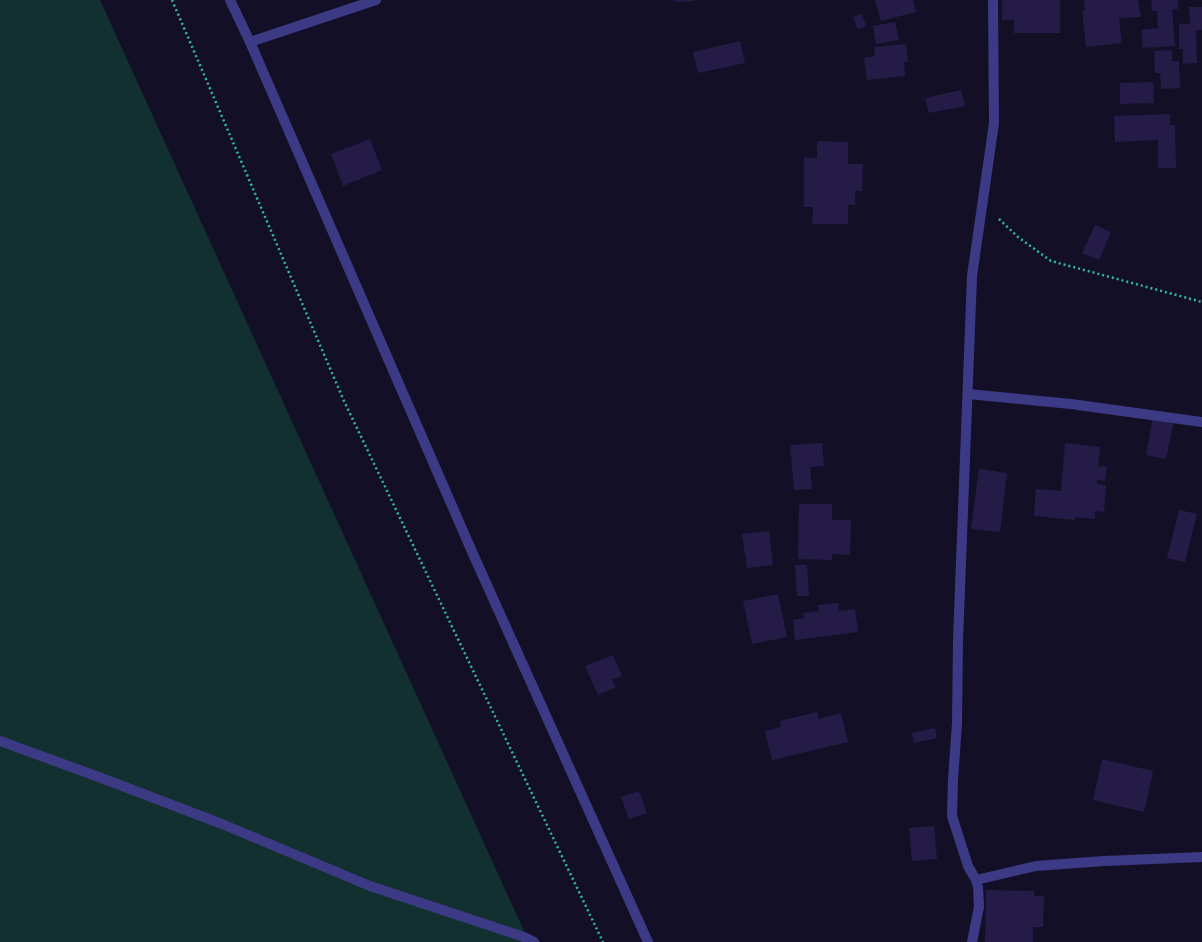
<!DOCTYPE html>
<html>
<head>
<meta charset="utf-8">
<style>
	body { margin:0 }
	canvas { display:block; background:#130f26 }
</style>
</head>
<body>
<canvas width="1202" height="942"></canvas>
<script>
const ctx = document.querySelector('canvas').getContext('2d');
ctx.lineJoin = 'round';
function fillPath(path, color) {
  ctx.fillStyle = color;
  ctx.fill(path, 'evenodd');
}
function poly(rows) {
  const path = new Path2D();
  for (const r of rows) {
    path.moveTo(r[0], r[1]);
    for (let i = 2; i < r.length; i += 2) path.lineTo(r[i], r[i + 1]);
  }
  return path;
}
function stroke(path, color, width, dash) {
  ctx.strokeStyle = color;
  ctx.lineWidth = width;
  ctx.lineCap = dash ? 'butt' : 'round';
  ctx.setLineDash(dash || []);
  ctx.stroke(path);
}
fillPath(poly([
	[0,0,100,0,529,942,0,942]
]), '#12302f');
fillPath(poly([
	[675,0,694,0,694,1,676,2],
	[875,0,913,0,916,12,881,21],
	[1002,0,1060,0,1060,33,1014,33,1014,20,1002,20],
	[1084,0,1138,0,1141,17,1119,18,1122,43,1086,47,1082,11,1085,11],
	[1151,0,1178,0,1178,9,1172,10,1175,46,1143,48,1141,30,1158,28,1157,11,1152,11],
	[1189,7,1202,7,1202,30,1196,30,1197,63,1183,64,1183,49,1179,49,1179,24,1190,24],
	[862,14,866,26,858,29,853,17],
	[895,22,899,40,876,44,873,26],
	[740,41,745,63,698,73,693,52],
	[906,44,908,62,904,62,905,76,867,80,864,58,875,56,874,47],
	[1172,50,1172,61,1179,61,1180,88,1161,89,1160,73,1155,73,1154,51],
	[1153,82,1154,103,1120,104,1120,83],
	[961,90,965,106,929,113,925,98],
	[1170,114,1170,125,1175,125,1176,168,1158,168,1158,140,1115,142,1114,116],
	[370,139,382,170,343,186,331,154],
	[817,141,848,142,848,164,863,164,862,191,855,191,855,205,848,205,848,224,812,224,813,207,804,207,804,157,817,158],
	[1095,225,1111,232,1099,260,1082,253],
	[1153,417,1174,421,1166,459,1146,455],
	[822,443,824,466,810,467,812,489,794,490,790,445],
	[1065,443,1100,447,1098,466,1107,467,1105,481,1097,480,1097,484,1106,485,1104,512,1095,511,1095,519,1075,517,1075,520,1034,516,1036,489,1061,491],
	[979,469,1007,473,1000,532,971,529],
	[799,504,832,504,832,520,851,520,850,555,832,554,832,560,798,559],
	[1179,510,1197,514,1185,562,1167,558],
	[769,531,773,565,747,568,742,534],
	[795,565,807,565,809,596,797,596],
	[778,594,787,637,752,644,743,601],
	[838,603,839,611,855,609,858,632,795,640,793,620,804,618,803,613,819,611,818,605],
	[613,655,622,676,612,680,616,687,598,695,585,666],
	[817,712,819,719,841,713,848,742,772,760,765,731,781,727,780,721],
	[935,728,937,738,914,743,912,733],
	[1102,759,1153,771,1144,812,1093,800],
	[639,791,647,813,629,819,621,797],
	[934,826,937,859,912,861,909,828],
	[986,890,1034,891,1034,896,1044,896,1043,927,1033,927,1033,942,985,942]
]), '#241b47');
stroke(poly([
	[172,0,344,401,603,942],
	[999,219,1018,237,1051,261,1202,302]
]), '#2fb8b0', 2.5, [2, 3]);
stroke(poly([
	[0,741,104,779,222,824,370,886,524,937,534,942]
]), '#3d3a85', 10);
stroke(poly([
	[230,0,250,42,473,554,648,942],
	[250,42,376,0],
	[968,394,1071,404,1202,422],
	[976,880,1036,866,1104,861,1202,857],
	[972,942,979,907,978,887,976,880,968,866,952,816,953,780,957,723,958,640,972,276,994,123,993,0]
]), '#3d3a85', 10);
</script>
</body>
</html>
